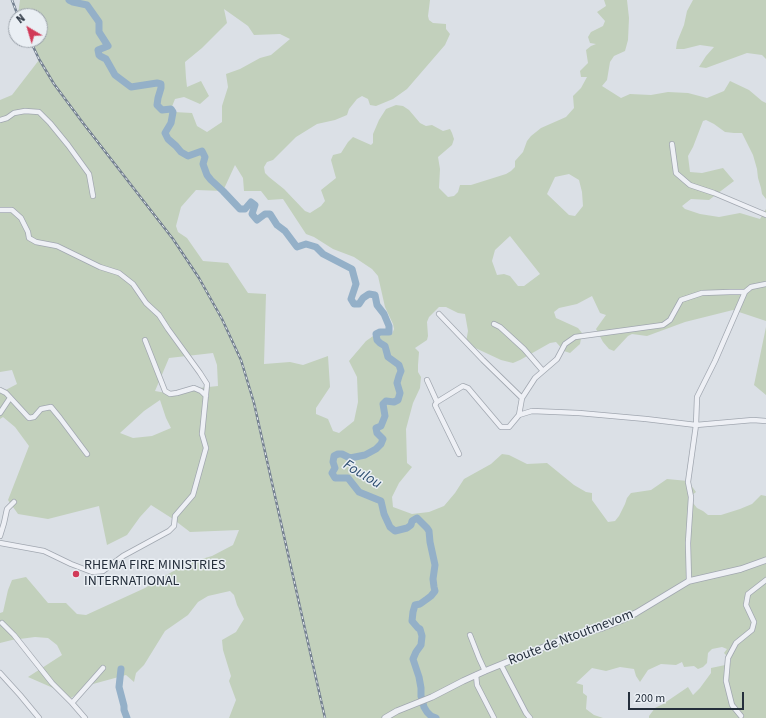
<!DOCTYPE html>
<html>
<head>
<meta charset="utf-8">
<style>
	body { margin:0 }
	#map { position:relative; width:766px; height:718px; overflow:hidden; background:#dbe0e6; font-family:"Source Sans 3",sans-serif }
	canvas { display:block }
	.north { position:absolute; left:8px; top:8px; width:40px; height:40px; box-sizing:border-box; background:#eaeff4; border:1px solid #9ba2aa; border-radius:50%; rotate:322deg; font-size:11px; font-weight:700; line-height:16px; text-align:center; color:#252f3c }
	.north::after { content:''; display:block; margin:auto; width:14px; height:18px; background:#d13a58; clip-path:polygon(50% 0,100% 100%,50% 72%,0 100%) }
	.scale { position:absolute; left:628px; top:692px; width:116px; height:18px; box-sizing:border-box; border:2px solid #252f3c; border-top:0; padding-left:5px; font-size:12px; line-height:14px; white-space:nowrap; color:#252f3c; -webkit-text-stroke:3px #eaeff4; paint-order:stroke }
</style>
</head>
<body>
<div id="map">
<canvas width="766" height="718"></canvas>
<div class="north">N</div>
<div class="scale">200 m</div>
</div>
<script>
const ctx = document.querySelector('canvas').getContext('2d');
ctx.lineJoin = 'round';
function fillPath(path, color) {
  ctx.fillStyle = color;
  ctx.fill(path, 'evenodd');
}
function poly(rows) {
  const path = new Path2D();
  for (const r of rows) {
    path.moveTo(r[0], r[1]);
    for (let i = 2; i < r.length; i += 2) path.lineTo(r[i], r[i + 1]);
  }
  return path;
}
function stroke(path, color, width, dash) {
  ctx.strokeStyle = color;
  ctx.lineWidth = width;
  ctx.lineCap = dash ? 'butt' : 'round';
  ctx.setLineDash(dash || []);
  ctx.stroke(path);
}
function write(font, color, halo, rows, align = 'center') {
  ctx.font = font + ' "Source Sans 3",sans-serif';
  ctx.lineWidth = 3;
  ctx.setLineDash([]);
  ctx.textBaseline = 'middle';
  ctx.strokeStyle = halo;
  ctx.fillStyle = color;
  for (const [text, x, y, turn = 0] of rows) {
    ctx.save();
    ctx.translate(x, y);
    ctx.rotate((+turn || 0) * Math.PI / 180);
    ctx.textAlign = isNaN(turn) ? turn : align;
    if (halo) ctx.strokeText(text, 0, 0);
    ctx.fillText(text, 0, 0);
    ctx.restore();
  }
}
fillPath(poly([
	[20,0,430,0,428,16,429,20,433,23,446,24,446,29,450,34,445,45,407,89,393,99,376,106,370,105,368,99,362,96,357,99,349,109,347,115,335,120,317,124,296,137,273,160,267,162,264,167,265,173,269,177,284,189,305,211,310,213,321,206,325,201,321,190,336,178,331,160,333,155,341,153,348,142,353,137,371,145,373,143,373,134,379,120,386,109,396,105,403,106,409,110,420,123,426,126,432,125,443,131,450,129,452,133,454,139,452,145,438,157,440,169,439,188,448,197,454,196,458,192,460,185,471,185,506,174,511,171,515,167,515,161,523,152,527,141,531,136,541,128,566,117,574,108,573,96,581,88,587,77,581,77,580,71,588,63,586,50,591,46,596,44,590,43,588,37,591,32,603,26,605,21,597,12,606,6,604,0,627,0,629,18,628,40,625,51,614,56,610,62,607,80,602,86,621,98,630,94,651,95,668,92,688,93,707,98,724,91,730,81,749,90,762,101,766,103,766,199,762,194,761,188,758,178,757,169,753,155,742,133,734,133,725,132,714,124,706,120,703,121,693,147,688,156,690,172,702,173,723,168,734,181,709,200,691,199,682,206,685,209,700,214,719,217,740,213,760,219,766,209,766,321,733,310,685,322,647,336,632,334,628,336,614,351,609,349,603,342,596,329,606,315,600,313,592,296,577,304,559,308,554,312,556,318,578,328,582,333,580,344,570,353,564,351,556,342,550,343,520,360,513,363,501,360,471,346,466,342,468,331,465,314,458,313,446,307,439,307,429,317,427,322,428,336,427,340,415,348,419,352,418,365,418,372,421,377,420,388,413,403,406,429,407,463,412,467,399,483,392,497,393,507,412,514,429,512,444,506,455,493,464,479,491,464,502,454,509,455,527,464,547,463,574,485,586,492,592,493,592,500,608,522,615,521,619,516,625,504,627,498,631,493,651,490,667,479,688,481,696,492,691,496,693,503,697,508,703,511,708,515,721,515,740,509,752,504,761,495,766,496,766,718,649,718,649,716,655,708,663,704,688,687,693,695,700,688,711,673,711,668,730,664,731,660,724,653,727,649,722,647,712,649,708,653,707,663,703,667,698,669,694,666,684,667,682,662,676,665,661,664,648,670,640,682,636,676,634,669,620,667,606,671,592,668,576,683,583,685,583,693,587,696,586,709,594,715,603,718,229,718,236,700,229,681,231,676,223,650,222,640,236,632,244,619,237,605,234,595,230,591,208,596,198,602,188,615,165,631,144,665,136,673,134,682,126,675,93,684,71,698,60,691,28,677,62,655,57,645,48,638,35,637,12,640,0,643,0,613,3,612,8,590,12,580,26,577,48,603,66,603,77,614,86,615,145,588,161,578,188,563,212,556,233,545,239,530,190,532,173,519,151,505,140,517,127,535,107,545,99,506,48,519,18,514,8,500,29,446,15,427,3,417,0,419,0,393,17,384,12,370,0,372,0,100,12,95,39,60,30,40,40,40,40,16,18,16,18,14],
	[224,9,248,26,254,35,280,34,290,39,271,55,260,58,240,69,226,74,228,87,222,106,222,122,207,132,197,126,192,113,174,112,171,109,175,99,184,97,200,104,209,96,201,81,187,87,186,78,185,62,202,48,227,23],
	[235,165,243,178,244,191,261,191,268,200,283,199,306,234,314,237,333,249,354,257,372,269,378,276,385,307,393,324,394,329,392,334,389,332,380,332,376,334,366,341,349,361,357,377,358,402,354,421,339,433,333,431,328,419,316,414,316,408,330,387,328,356,303,365,290,362,264,364,266,294,248,293,228,263,203,261,187,238,178,232,176,226,181,207,196,190,223,191],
	[569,174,579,180,582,192,583,206,575,216,569,215,547,194,555,177],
	[510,236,540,274,524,286,518,286,510,276,504,274,497,275,492,261,495,250],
	[213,353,217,365,218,386,199,388,172,394,155,391,169,358],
	[160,400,166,418,171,428,152,436,133,438,120,433,144,411],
	[693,0,766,0,766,59,762,55,747,53,706,68,699,67,706,56,714,47,700,45,684,49,676,49,677,42,684,25,687,11],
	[766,327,766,395,754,385]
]), '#c2d0bc');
stroke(poly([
	[69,0,73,2,87,5,99,22,99,32,108,46,98,50,99,55,100,56,106,59,115,75,131,87,157,83,161,84,161,88,158,98,157,105,162,110,171,109,173,112,171,123,165,133,168,139,176,146,181,152,188,156,202,151,205,157,203,164,207,175,211,180,223,191,240,209,245,209,251,202,255,205,252,214,257,220,265,214,270,214,277,225,285,231,297,247,306,244,316,247,323,254,352,269,356,284,351,299,354,304,359,304,363,298,369,294,375,295,377,305,384,314,389,326,389,332,380,332,376,334,377,340,380,343,385,346,388,357,399,365,401,371,399,376,397,383,400,393,398,400,394,402,386,401,383,404,385,416,381,426,376,428,377,433,383,439,381,444,376,449,365,455,350,458,342,454,338,454,334,456,333,462,335,468,332,473,335,478,348,478,359,492,381,501,384,514,390,527,395,531,407,528,411,525,412,521,417,518,427,528,429,531,430,542,435,565,433,579,434,587,435,591,431,596,427,599,420,604,415,605,413,612,412,621,418,628,420,629,422,636,421,645,416,652,413,659,419,677,421,688,421,696,424,707,427,712,431,716,436,718],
	[121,669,119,687,124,706,124,710,127,718]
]), '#94b0c8', 7);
const minor = poly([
	[0,120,7,118,14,113,25,111,39,112,50,123,68,145,89,174,93,196],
	[672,144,676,173,690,185,714,193,766,215],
	[0,210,12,210,21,218,28,232,29,238,36,242,57,246,100,267,119,273,133,284,146,303,159,315,168,329,200,373,207,384,202,434,206,448,193,495,175,516,174,526,169,531,123,556,103,571,92,572,71,564,44,551,0,543],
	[439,314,483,360,522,398],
	[494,324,500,327,524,349,543,371],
	[145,340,165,391,170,394,177,393,194,388,201,391,206,396],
	[427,380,437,402,435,405,459,454],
	[0,390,6,393,29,418,34,417,41,409,51,407,60,418,87,454],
	[437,402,463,386,468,388,501,427,509,427,519,415,532,411,579,413,646,419,696,425,753,420,766,421],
	[0,413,10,398],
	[519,415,522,398,535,378,557,359,565,344,575,337,663,325,670,320,681,300,702,293,730,292,745,292],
	[0,536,4,523,7,509,14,502],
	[689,581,688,543,691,497,688,482,696,425,697,397,715,361,745,292,751,287,766,284],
	[2,623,14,635,52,683,72,703,85,718],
	[470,635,479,658,485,671],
	[501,665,526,713,530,718],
	[0,673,20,695,39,718],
	[476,675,477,685,494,718],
	[72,703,103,668],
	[741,716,732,705,726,681,728,658,736,643,752,630,754,622,746,605,748,594,766,580]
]);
const tertiary = poly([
	[385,718,397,711,432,697,463,681,485,671,571,636,602,628,622,620,636,613,689,581,741,569,766,560]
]);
stroke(minor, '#a1a7b0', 6);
stroke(tertiary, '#a1a7b0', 7);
stroke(minor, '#eef0f5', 4.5);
stroke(tertiary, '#eef0f5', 5.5);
const rail = poly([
	[12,0,18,16],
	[30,40,39,59,54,84,83,123,173,239,199,278,222,319,241,360,254,403,325,718]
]);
stroke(rail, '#748090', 2.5);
stroke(rail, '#eaeff4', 1, [3]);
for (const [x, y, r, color] of [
	[76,574,4,"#d13a58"]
]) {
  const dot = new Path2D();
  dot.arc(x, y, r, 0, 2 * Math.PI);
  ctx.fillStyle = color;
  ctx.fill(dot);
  stroke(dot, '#eaeff4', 1.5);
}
write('14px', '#252f3c', '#eaeff4', [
	["RHEMA FIRE MINISTRIES",84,566],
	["INTERNATIONAL",84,582]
], 'left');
write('14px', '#252f3c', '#eaeff4', [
	["Route de Ntoutmevom",571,638,-21]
]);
write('italic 15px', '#2e4f71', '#eaeff4', [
	["Foulou",362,475,31]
]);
</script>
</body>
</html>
